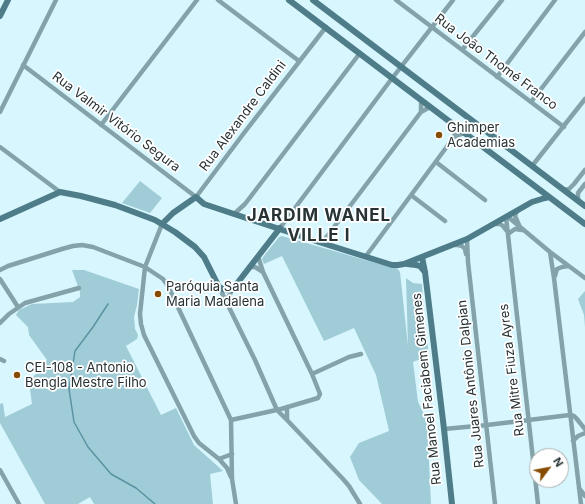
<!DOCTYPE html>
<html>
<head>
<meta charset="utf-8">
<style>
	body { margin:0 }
	#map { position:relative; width:585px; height:504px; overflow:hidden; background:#d8f6fe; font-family:Inter,sans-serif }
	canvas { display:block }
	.north { position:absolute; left:529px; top:448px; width:40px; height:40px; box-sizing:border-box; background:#fff; border:1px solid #a9adae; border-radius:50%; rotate:58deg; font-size:11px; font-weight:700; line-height:16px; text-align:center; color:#273235 }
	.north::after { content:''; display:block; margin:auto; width:14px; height:18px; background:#864c01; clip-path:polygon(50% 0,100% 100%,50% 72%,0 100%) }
</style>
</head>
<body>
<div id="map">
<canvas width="585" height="504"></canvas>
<div class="north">N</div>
</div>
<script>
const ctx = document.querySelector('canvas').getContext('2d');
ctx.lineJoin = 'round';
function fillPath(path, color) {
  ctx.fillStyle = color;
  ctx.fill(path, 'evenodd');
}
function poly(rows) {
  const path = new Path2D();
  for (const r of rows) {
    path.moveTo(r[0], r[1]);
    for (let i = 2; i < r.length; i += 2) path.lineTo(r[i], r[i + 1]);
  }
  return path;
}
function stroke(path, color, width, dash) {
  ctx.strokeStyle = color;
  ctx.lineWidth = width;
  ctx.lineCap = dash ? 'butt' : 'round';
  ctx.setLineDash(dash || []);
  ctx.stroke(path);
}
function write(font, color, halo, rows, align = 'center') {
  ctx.font = font + ' Inter,sans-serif';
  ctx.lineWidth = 3.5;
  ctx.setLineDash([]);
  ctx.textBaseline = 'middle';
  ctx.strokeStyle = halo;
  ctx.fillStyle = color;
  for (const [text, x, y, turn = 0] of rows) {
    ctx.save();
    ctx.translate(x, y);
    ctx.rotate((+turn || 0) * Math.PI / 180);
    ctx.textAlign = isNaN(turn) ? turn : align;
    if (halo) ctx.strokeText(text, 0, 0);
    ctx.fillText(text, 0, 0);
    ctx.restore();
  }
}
fillPath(poly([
	[140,181,162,198,150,213,122,203],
	[282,236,393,268,397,268,400,272,408,346,406,278,413,283,422,284,424,314,429,356,413,362,418,402,427,420,431,504,382,504,359,480,350,457,359,443,389,431,376,375,354,328,324,341,282,256,264,264,262,259,263,257,279,237],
	[72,270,84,270,139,289,137,305,134,317,135,329,138,335,137,339,126,346,161,415,176,408,194,445,223,471,210,474,213,504,94,504,90,497,78,504,45,504,0,423,0,404,3,403,5,417,32,404,29,382,47,360,29,335,28,327,16,315,19,310,32,304,73,302,80,297,80,292],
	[585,291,585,327,584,315,578,299]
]), '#9fccd7');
stroke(poly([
	[108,304,93,327,75,351,69,389,74,422,88,447,111,474,136,488,155,504]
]), '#5b93a2', 1.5);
stroke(poly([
	[218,0,299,61],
	[396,0,564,127],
	[462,50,502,0],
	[23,65,196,197,244,133,326,27],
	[497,77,555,0],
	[421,101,421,112,430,107],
	[531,102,585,32],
	[0,112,56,0],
	[101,125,197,0],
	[456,126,454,137,464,133],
	[0,147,60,192],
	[436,162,485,200],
	[532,166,585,99],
	[564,190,569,189,574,184,585,170],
	[411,195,445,221],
	[578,201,578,193,585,184],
	[518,210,516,213,515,216,519,225],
	[234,214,245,204,360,53],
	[507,216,550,252,585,278],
	[506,217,538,504],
	[162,224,145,267,140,314,141,324,144,335,194,436,199,443,219,459,227,468,231,477],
	[494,224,500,224,503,226,507,231],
	[280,228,390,81,453,0],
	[508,234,515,229,522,230],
	[467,239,468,262,495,504],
	[322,243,421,112],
	[455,245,458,245,462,246,465,249,466,254],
	[550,252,554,278,581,504],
	[366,256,454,137],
	[249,267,255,267,263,272],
	[0,270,8,266,62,249,73,246,82,245,93,247,145,267,163,279,168,286,231,420,232,479,236,504],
	[555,276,557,269,562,267,568,266],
	[0,279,18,307],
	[219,287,255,360,277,410,287,420,287,407],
	[228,304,228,298,232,290],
	[0,323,9,314,25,303,79,288],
	[0,359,4,361],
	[312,374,349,357,361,354],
	[576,418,585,429],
	[231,420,281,409,318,398,320,394,312,374,263,272,258,256],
	[287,420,343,479,349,486,360,504],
	[444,429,487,425,570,415,574,416,578,420],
	[573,441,578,436,585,433],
	[219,459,232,454],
	[0,470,19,504],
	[579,488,585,496]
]), '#84a2aa', 4.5);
stroke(poly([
	[289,0,585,224],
	[313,0,585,206],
	[0,16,8,0],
	[0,219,60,192,81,196,115,205,155,220,175,232,195,247,204,257,219,287,223,289,228,290,232,290,280,228],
	[162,224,173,213,196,197,204,204,234,214,322,243,392,265,398,265,404,264,467,239,532,202,545,198,549,197],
	[422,257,425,272,444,429,452,504],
	[407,264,416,265,420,266,425,272]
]), '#4e7d89', 6);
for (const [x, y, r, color] of [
	[439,135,4,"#864c01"],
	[158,294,4,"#864c01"],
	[17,375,4,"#864c01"]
]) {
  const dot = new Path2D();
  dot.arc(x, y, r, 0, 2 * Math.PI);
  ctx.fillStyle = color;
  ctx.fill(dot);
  stroke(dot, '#fff', 1.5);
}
write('13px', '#273235', '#fff', [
	["Rua João Thomé Franco",496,62,37],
	["Rua Alexandre Caldini",243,116,-53],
	["Rua Valmir Vitório Segura",116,122,37],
	["Rua Mitre Fiuza Ayres",512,370,-97],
	["Rua Juares Antônio Dalpian",471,384,-96],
	["Rua Manoel Faciabem Gimenes",427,389,-96]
]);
write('13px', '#273235', '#fff', [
	["Ghimper",447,128],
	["Academias",447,143],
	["Paróquia Santa",166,287],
	["Maria Madalena",166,302],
	["CEI-108 - Antonio",25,368],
	["Bengla Mestre Filho",25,383]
], 'left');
ctx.letterSpacing = '1px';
write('bold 17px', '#273235', '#fff', [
	["JARDIM WANEL",319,216],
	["VILLE I",319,236]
]);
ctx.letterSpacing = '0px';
</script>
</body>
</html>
